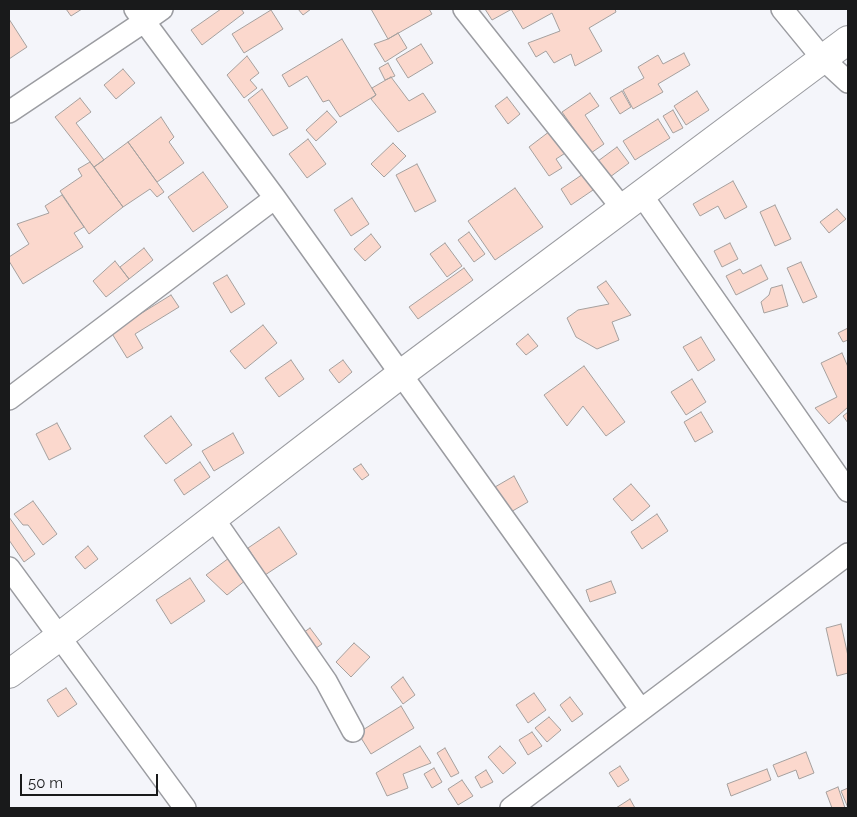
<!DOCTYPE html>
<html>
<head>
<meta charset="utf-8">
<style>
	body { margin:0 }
	#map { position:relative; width:857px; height:817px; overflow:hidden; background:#f4f5fa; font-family:Raleway,sans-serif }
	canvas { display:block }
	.frame { position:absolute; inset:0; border:10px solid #191a1b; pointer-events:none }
	.scale { position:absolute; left:20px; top:774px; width:138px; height:22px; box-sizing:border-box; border:2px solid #191a1b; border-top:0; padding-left:6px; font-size:15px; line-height:18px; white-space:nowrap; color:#191a1b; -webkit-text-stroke:4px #f4f5fa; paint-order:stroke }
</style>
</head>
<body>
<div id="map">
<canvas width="857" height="817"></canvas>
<div class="frame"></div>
<div class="scale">50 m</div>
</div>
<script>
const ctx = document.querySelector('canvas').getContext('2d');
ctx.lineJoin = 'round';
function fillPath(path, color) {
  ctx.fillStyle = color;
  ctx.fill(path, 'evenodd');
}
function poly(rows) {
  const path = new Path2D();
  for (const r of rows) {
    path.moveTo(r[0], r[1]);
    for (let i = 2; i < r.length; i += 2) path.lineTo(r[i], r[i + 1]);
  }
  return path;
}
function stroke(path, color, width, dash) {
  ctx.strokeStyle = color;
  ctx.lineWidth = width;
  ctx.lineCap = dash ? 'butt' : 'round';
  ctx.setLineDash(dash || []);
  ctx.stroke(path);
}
const building = poly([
	[66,9,82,9,71,16,66,9],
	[221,9,241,9,244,13,202,45,191,30,221,9],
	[298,9,311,9,303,15,298,9],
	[371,9,429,9,432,14,388,39,371,9],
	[485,9,512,9,492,20,485,9],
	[511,9,615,9,616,12,589,28,602,51,575,66,571,54,554,63,546,51,536,57,528,43,560,31,552,13,523,29,511,9],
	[271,10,283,29,244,53,232,34,271,10],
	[9,19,27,47,9,59,9,19],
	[398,33,407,48,385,62,374,44,388,39,398,33],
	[342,39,376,95,340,117,329,100,323,102,307,76,289,87,282,75,342,39],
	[421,44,433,63,408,78,396,59,421,44],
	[684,53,690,65,658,84,663,92,633,109,623,90,644,78,638,67,658,55,663,64,684,53],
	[247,56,259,73,250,80,257,88,244,98,227,75,247,56],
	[388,63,395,76,385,80,379,68,388,63],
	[123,69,135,83,116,99,104,85,123,69],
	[391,77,409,101,423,93,436,112,398,132,371,99,376,95,372,88,391,77],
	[262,89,288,128,273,136,248,100,262,89],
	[622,91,631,107,620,114,610,98,622,91],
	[697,91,709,110,686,125,674,106,697,91],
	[590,93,599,106,585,115,604,144,591,153,562,112,590,93],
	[507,97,520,114,508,124,495,106,507,97],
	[80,98,91,112,76,123,104,160,94,167,55,117,80,98],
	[673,110,683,128,673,133,663,116,673,110],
	[327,111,337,122,316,141,306,130,327,111],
	[161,117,174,137,169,142,184,163,157,182,128,142,161,117],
	[658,119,670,138,635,160,623,141,658,119],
	[554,128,570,150,556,159,562,168,549,176,529,147,554,128],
	[308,139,326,164,307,178,289,154,308,139],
	[128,142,164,192,157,197,150,189,123,207,94,167,128,142],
	[393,143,406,156,384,177,371,164,393,143],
	[617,147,629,163,610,177,598,161,617,147],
	[90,162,123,207,89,234,60,191,82,176,78,169,90,162],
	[417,164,436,201,415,212,396,175,417,164],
	[203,172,228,207,193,232,168,197,203,172],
	[586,172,596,188,571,205,561,189,586,172],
	[733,181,747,207,725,219,718,206,700,216,693,204,733,181],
	[515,188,543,227,495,260,468,221,515,188],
	[62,195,84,227,74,233,83,247,23,284,9,261,9,257,29,244,17,224,49,213,45,206,62,195],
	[352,198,369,224,351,236,334,210,352,198],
	[775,205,791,239,775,246,760,212,775,205],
	[837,209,846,219,829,233,820,222,837,209],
	[469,232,485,254,474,262,458,240,469,232],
	[371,234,381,247,365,261,354,249,371,234],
	[445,243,462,266,447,277,430,254,445,243],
	[730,243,738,259,722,267,714,251,730,243],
	[144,248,153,260,129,279,120,267,144,248],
	[115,261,129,279,106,297,93,281,115,261],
	[801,262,817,297,803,303,787,268,801,262],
	[761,265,768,279,736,295,726,276,740,269,743,274,761,265],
	[464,268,473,280,418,319,409,307,464,268],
	[227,275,245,304,231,313,213,283,227,275],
	[606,281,631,315,612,322,619,340,597,349,576,337,567,318,578,310,609,304,597,287,606,281],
	[782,285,788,306,764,313,761,302,769,295,771,288,782,285],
	[171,295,179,307,135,334,143,348,127,358,111,332,171,295],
	[263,325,277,343,245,369,230,351,263,325],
	[848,328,848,340,843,342,838,333,848,328],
	[528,334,538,346,526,355,516,344,528,334],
	[701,337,715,360,698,371,683,347,701,337],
	[842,353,848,367,848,407,829,424,815,408,837,397,821,363,842,353],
	[291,360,304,379,279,397,265,378,291,360],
	[343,360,352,372,339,383,329,370,343,360],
	[584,366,625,422,606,436,583,406,567,426,544,395,584,366],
	[692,379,706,402,686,415,671,392,692,379],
	[701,412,713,432,695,442,684,422,701,412],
	[848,412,848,423,843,416,848,412],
	[171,416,192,445,166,464,144,436,171,416],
	[57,423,71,449,49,460,36,434,57,423],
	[233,433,244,453,214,471,202,451,233,433],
	[200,462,210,477,184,495,174,480,200,462],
	[361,464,369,475,362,480,353,469,361,464],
	[514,476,528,502,509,513,495,487,514,476],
	[631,484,650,506,632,521,613,499,631,484],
	[33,501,57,534,43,545,28,525,23,525,14,514,33,501],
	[657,514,668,531,642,549,631,532,657,514],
	[9,517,35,554,24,562,9,540,9,517],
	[279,527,297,554,265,575,248,548,279,527],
	[88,546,98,559,85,569,75,557,88,546],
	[229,558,246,580,227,595,206,575,229,558],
	[190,578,205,601,171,624,156,600,190,578],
	[611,581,616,593,590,602,586,590,611,581],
	[841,624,848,656,848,673,837,676,826,628,841,624],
	[310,628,322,644,309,653,297,637,310,628],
	[354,643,370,657,351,677,336,662,354,643],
	[403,677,415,695,403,704,391,687,403,677],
	[66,688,77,704,58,717,47,700,66,688],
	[534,693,546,710,528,723,516,705,534,693],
	[570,697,583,714,572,722,560,705,570,697],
	[401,706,414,728,371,754,358,733,401,706],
	[549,717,561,730,547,742,535,728,549,717],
	[532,732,542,746,528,755,519,740,532,732],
	[420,746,431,763,403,774,408,788,387,796,376,773,420,746],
	[500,746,516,763,503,774,488,757,500,746],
	[445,748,459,773,451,777,437,753,445,748],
	[806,752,814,773,799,779,796,770,778,777,773,765,806,752],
	[620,766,629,780,618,787,609,773,620,766],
	[434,768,442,782,432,788,424,774,434,768],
	[767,769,771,780,731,796,727,784,767,769],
	[486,770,493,782,481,788,475,777,486,770],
	[462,780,473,796,458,805,448,789,462,780],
	[838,787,845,808,832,808,826,792,838,787],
	[848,788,848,808,841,791,848,788],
	[630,799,635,808,616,808,630,799]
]);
fillPath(building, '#fbd8cd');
stroke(building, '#a5a09e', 1);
const minor = poly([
	[135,9,275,198,641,710],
	[464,9,622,208],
	[782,9,823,59,848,82],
	[9,112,145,21,162,9],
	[641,194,848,491],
	[9,399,275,198],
	[213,518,326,681,353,731],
	[9,568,185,808],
	[511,808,848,554]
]);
const secondary = poly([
	[9,674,59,637,401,374,848,40]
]);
stroke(minor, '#9b9ca1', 24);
stroke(secondary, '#9b9ca1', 30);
stroke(minor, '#fff', 21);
stroke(secondary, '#fff', 28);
</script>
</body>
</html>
